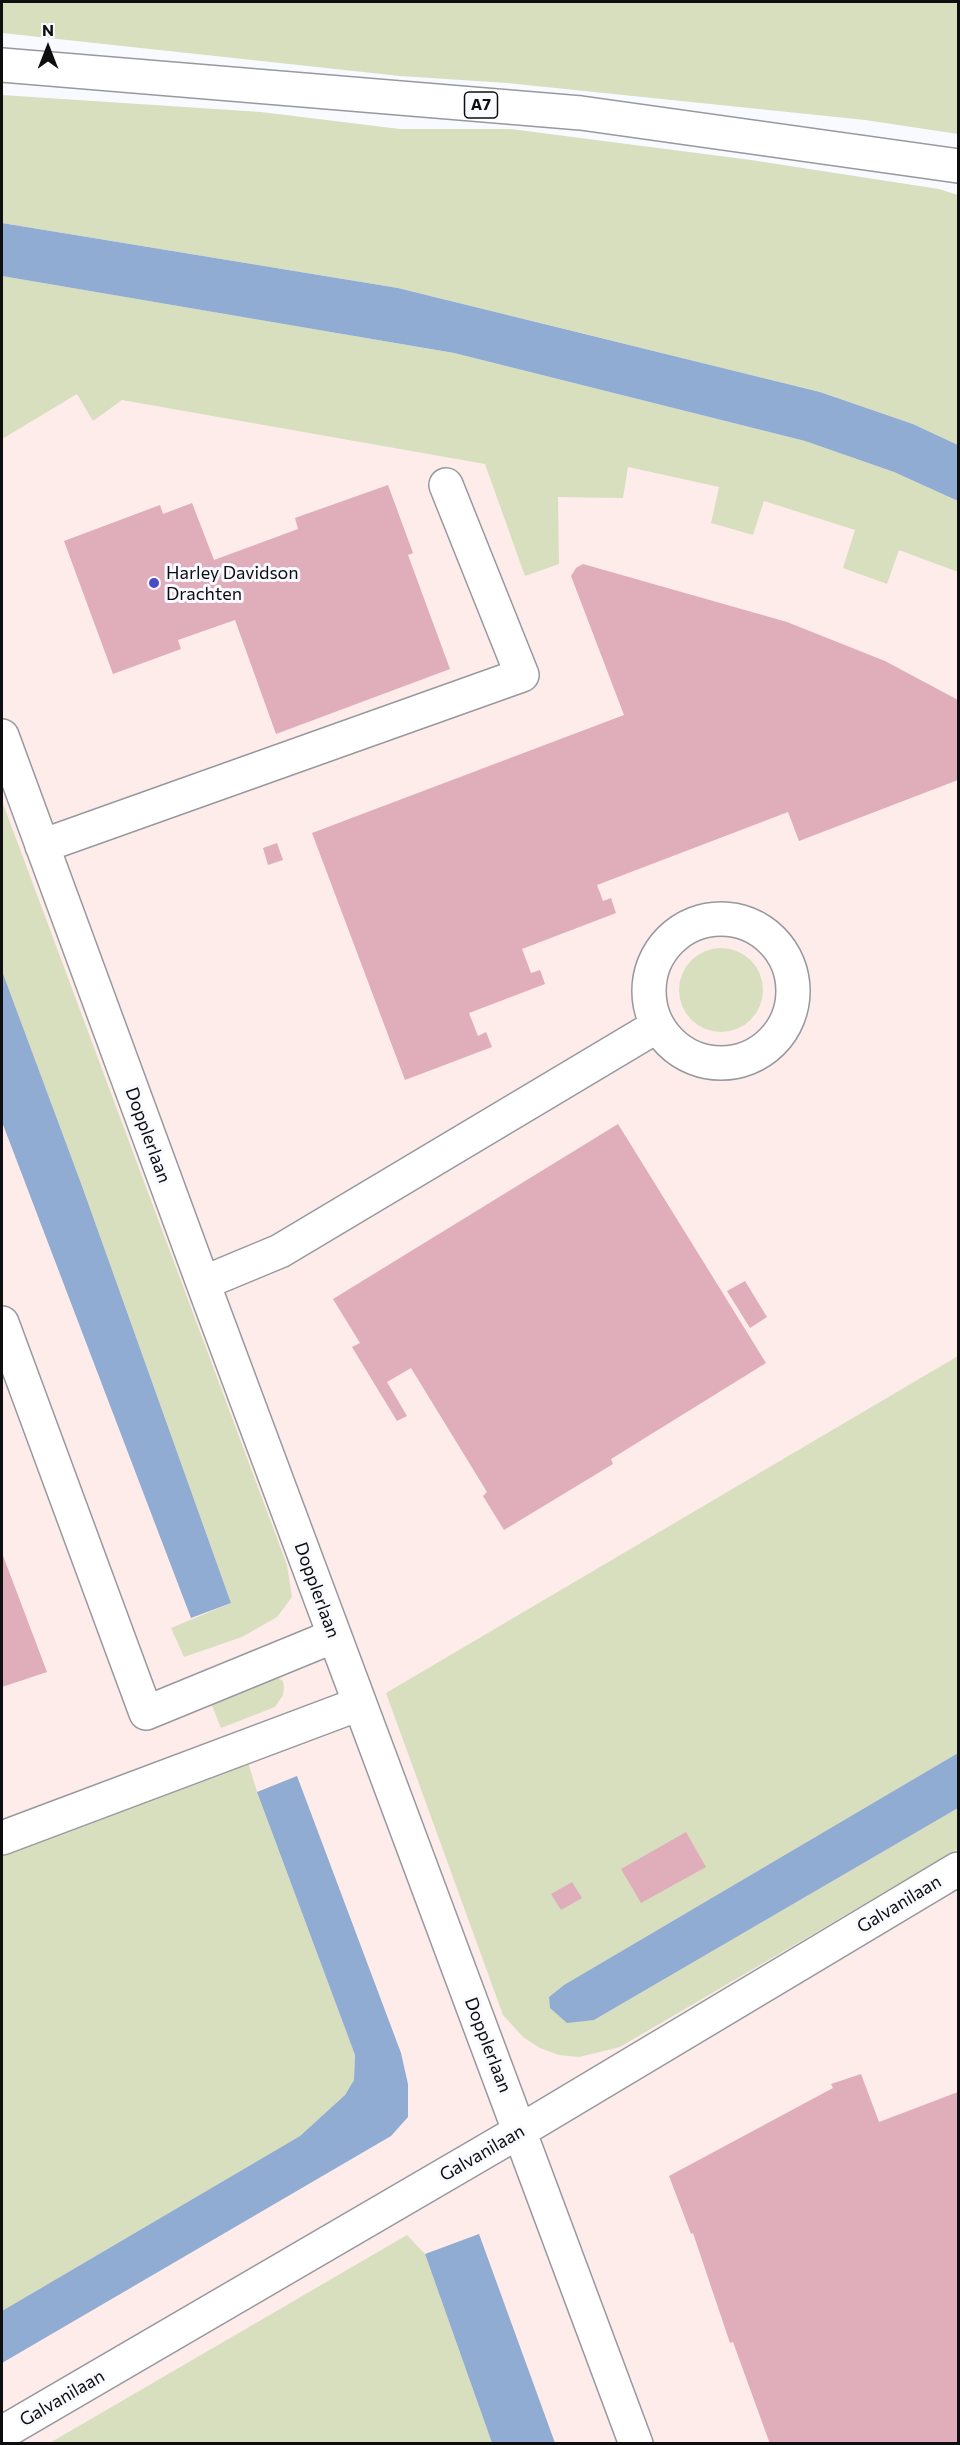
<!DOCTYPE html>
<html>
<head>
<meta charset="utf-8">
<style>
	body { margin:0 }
	#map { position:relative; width:960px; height:2445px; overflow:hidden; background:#f9faff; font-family:Commissioner,sans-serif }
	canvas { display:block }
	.frame { position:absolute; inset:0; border:3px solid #0e0e11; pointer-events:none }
	.north { position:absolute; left:18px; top:18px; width:60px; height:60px; -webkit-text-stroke:4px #f9faff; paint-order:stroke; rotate:0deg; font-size:16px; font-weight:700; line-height:24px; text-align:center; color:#0e0e11 }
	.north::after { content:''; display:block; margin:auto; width:21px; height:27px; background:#0e0e11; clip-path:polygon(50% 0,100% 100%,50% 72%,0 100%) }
</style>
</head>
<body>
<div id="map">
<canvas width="960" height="2445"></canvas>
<div class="frame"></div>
<div class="north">N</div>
</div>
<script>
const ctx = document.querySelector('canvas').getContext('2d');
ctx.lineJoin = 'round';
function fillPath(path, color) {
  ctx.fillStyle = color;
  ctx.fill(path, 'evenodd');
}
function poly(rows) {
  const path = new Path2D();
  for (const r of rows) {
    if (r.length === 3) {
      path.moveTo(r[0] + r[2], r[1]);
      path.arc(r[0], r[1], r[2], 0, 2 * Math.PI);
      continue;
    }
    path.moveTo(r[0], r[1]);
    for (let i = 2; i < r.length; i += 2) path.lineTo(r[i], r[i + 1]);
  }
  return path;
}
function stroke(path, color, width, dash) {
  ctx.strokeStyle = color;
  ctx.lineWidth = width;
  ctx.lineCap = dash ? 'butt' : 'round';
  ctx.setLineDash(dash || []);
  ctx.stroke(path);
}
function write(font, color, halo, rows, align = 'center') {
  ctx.font = font + ' Commissioner,sans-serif';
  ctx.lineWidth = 6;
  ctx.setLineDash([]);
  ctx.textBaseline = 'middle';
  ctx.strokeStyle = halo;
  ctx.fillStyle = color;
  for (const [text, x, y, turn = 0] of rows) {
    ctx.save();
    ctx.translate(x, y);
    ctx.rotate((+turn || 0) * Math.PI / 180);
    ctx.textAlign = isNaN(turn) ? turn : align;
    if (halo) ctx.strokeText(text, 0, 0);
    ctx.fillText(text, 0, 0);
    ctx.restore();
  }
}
fillPath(poly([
	[2,254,958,477,958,2443,2,2444]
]), '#fdecea');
fillPath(poly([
	[2,2,958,2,958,134,865,120,507,83,400,76,2,33],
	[2,95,261,112,400,129,511,129,751,160,939,189,958,195,958,445,913,424,820,392,398,288,2,223],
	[2,276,454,353,805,441,894,472,958,501,958,572,899,550,887,584,843,568,855,530,764,501,753,535,711,523,719,487,628,467,623,498,558,497,559,564,525,576,485,464,122,400,93,421,77,394,2,439],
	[2,801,287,1565,292,1597,277,1617,242,1637,184,1657,171,1628,231,1603,82,1186,2,971],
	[721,990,42],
	[958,1356,958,1753,564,1985,549,1997,594,2020,958,1808,958,1849,620,2047,579,2057,559,2055,540,2048,523,2037,503,2015,386,1693],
	[276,1677,283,1681,284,1687,283,1695,275,1707,221,1728,209,1698],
	[247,1759,257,1792,355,2055,354,2080,345,2095,300,2136,2,2311,2,1854],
	[407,2235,425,2254,492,2443,48,2444]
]), '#d8dfbf');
fillPath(poly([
	[2,223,398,288,820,392,913,424,958,445,958,501,894,472,805,441,454,353,2,276],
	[2,971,82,1186,231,1603,191,1618,2,1122],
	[958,1753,958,1808,594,2020,567,2023,550,2008,549,1997,564,1985],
	[297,1776,401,2053,408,2084,408,2117,391,2136,2,2363,2,2311,300,2136,345,2095,354,2080,355,2055,257,1792],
	[479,2234,555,2443,492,2443,425,2254]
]), '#91acd2');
fillPath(poly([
	[388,485,413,553,408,555,450,669,276,734,235,620,178,640,181,649,113,674,64,541,160,505,163,514,192,503,214,560,298,529,295,518],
	[583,564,787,622,885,661,958,700,958,780,799,841,788,812,597,885,603,901,611,898,616,913,522,949,531,973,540,970,545,984,469,1013,478,1036,486,1032,492,1047,405,1080,312,833,624,715,571,576,576,568],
	[277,843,283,860,268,865,263,848],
	[618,1124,766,1363,611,1459,613,1464,504,1530,483,1496,487,1492,411,1368,387,1382,407,1416,397,1421,352,1347,360,1343,333,1299],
	[745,1281,767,1317,750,1328,727,1291],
	[2,1553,47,1672,2,1687],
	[686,1832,706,1867,641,1903,621,1869],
	[572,1882,582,1898,561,1910,551,1894],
	[861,2074,879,2122,958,2092,958,2444,770,2444,733,2342,730,2343,693,2233,691,2234,669,2176,833,2088,831,2084]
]), '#e0adbb');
const minor = poly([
	[2,736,203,1283,636,2444],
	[42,846,522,675,446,485],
	[721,991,72],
	[203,1283,280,1251,657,1026],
	[2,1323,146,1713,334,1636],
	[2,1838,359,1704],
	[2,2433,520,2131,958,1869]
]);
const highway = poly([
	[2,65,581,113,958,166]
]);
stroke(minor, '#97999f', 36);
stroke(highway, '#97999f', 36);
stroke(minor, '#fff', 33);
stroke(highway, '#fff', 33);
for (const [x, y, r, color] of [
	[154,583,6,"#494bc1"]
]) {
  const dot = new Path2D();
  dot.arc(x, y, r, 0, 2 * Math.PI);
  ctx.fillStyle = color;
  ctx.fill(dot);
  stroke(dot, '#f9faff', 2);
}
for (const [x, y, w] of [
	[481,105,33]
]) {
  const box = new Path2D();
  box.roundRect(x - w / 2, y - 13, w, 26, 4.5);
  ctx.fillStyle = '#f9faff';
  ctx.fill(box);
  stroke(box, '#0e0e11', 1.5);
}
write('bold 16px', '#0e0e11', null, [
	["A7",481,105]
]);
write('18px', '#0e0e11', '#f9faff', [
	["Harley Davidson",166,573],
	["Drachten",166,594]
], 'left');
write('18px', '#0e0e11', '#f9faff', [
	["Dopplerlaan",148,1135,70],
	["Dopplerlaan",317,1590,70],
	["Galvanilaan",899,1904,-31],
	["Dopplerlaan",488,2045,69],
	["Galvanilaan",482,2153,-30],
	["Galvanilaan",62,2398,-30]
]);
</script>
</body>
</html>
